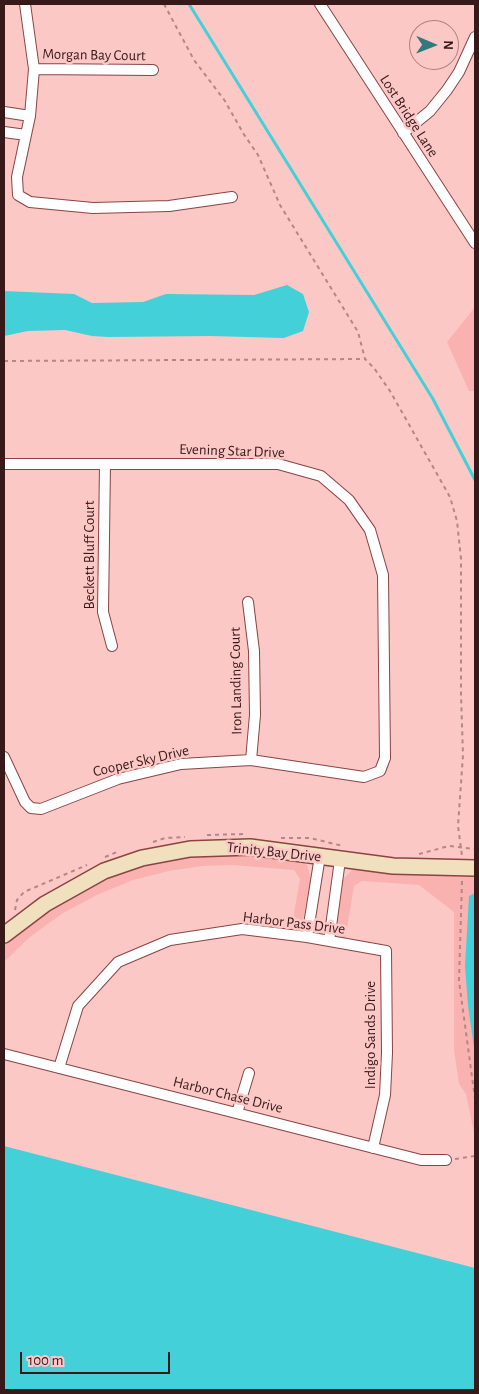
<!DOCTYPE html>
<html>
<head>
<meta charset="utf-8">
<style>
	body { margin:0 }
	#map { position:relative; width:479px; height:1394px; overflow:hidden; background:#fbc8c6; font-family:"Alegreya Sans",sans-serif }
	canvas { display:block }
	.frame { position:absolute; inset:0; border:5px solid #381919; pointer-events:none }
	.north { position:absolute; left:409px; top:20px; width:50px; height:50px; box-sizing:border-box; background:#fbc8c6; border:1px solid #ad8281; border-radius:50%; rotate:91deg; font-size:14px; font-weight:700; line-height:20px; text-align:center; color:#381919 }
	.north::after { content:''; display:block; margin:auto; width:18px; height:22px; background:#30797d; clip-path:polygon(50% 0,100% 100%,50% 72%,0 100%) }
	.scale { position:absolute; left:20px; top:1352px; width:150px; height:22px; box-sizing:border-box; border:2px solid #381919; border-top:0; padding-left:6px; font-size:15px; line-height:18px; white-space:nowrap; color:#381919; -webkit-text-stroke:4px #fbc8c6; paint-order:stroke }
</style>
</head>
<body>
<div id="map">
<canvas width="479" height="1394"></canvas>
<div class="frame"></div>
<div class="north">N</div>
<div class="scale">100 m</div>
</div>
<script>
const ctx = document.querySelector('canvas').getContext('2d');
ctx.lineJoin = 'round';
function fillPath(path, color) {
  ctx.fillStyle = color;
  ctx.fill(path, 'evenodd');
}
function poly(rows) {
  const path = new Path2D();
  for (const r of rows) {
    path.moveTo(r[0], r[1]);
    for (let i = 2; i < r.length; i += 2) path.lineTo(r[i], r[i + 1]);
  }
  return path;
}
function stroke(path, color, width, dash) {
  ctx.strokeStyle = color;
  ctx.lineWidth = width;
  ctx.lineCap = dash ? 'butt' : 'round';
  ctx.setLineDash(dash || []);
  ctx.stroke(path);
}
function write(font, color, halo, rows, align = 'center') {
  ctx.font = font + ' "Alegreya Sans",sans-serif';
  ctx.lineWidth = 5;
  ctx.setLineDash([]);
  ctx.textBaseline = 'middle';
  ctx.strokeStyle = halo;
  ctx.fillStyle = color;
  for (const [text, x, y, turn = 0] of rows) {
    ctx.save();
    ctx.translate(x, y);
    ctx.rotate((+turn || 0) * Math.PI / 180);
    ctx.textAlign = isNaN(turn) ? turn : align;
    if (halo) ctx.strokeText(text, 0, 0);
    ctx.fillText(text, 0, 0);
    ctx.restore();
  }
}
fillPath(poly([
	[475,307,475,391,469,391,447,342],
	[235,853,268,855,302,861,307,865,311,879,301,929,291,931,300,879,294,870,232,865,203,866,169,871,133,880,97,895,63,913,30,937,4,962,4,945,34,919,111,875,151,862,197,855],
	[359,869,441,875,475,874,475,1138,466,1094,459,1084,454,1050,454,912,419,885,362,881,354,886,345,940,337,932,336,927,343,879,352,870]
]), '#fab2b0');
fillPath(poly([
	[287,285,303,294,309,312,303,331,284,338,210,336,108,337,92,336,65,330,28,331,4,336,4,291,74,294,92,303,143,302,166,294,254,295],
	[475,893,475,1054,468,1006,465,966,469,896],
	[4,1146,475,1268,475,1390,4,1390]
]), '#44d0d8');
stroke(poly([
	[189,4,433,399,475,480]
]), '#44d0d8', 3);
const street = poly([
	[25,4,34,69,30,116,17,177,18,195,30,202,93,208,169,206,232,197],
	[320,4,475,243],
	[34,69,153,70],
	[4,112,30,116],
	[4,132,26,135],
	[403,133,430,111,447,90,459,72,475,37],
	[4,464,278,464,321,476,349,500,370,530,383,575,385,758,380,771,364,777,251,760,181,764,118,779,41,809,31,808,25,802,4,757],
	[105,464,103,612,112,646],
	[248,602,254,651,255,715,251,760],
	[307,937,320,856],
	[329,941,340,860],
	[4,1054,421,1160,446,1160],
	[59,1068,78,1006,118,962,170,940,242,929,307,937,386,951,387,1053,385,1095,373,1148],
	[237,1113,249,1073]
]);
const secondary = poly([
	[4,935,45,904,104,871,142,858,190,849,250,847,393,866,475,868]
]);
stroke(street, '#8b4343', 12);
stroke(secondary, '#8b4343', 18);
stroke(poly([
	[164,4,194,60,225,101,243,133,258,155,280,205,358,332,365,359,374,368,390,391,450,497,457,521,461,559,461,695,463,755,458,826,462,856],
	[4,361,365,359],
	[207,835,244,834],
	[281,838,310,838,343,846],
	[153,842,165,838,185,837],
	[419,854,449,846,475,849],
	[105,857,117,852],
	[462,881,459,981,475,1099],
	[15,910,17,900,24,892,87,865],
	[455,1159,475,1156]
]), '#b38786', 2, [4, 4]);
stroke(street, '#fff', 10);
stroke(secondary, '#f0e0be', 15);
write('15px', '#381919', '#fbc8c6', [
	["Morgan Bay Court",94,55,1],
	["Lost Bridge Lane",409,116,57],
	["Evening Star Drive",232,451,2],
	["Beckett Bluff Court",89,555,-90],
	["Iron Landing Court",236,681,-91],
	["Cooper Sky Drive",141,761,-13],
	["Trinity Bay Drive",274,852,6],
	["Harbor Pass Drive",294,923,7],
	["Indigo Sands Drive",370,1035,-90],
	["Harbor Chase Drive",228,1095,14]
]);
</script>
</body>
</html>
